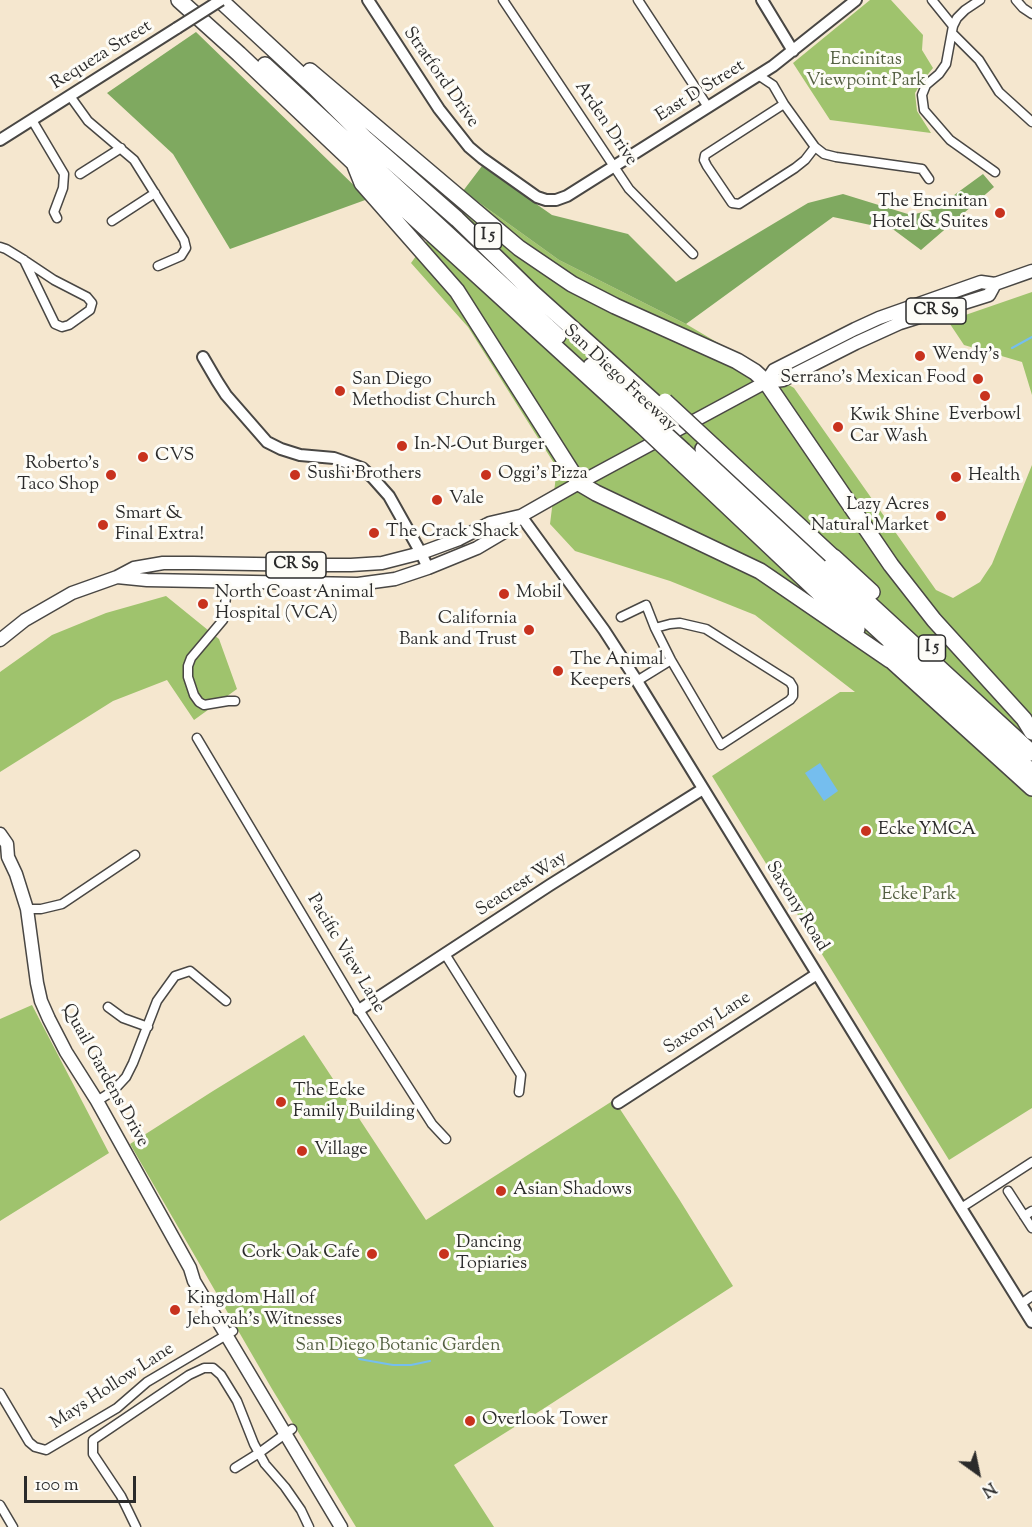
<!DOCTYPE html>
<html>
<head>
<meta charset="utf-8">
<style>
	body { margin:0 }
	#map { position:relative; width:1032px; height:1527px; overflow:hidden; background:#f5e7cf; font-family:"Sorts Mill Goudy",serif }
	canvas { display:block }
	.north { position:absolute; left:948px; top:1443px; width:60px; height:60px; -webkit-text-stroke:4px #fdfcf7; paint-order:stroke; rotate:147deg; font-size:16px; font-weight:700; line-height:24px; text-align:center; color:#2b2b2b }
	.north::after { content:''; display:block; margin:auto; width:21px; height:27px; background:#2b2b2b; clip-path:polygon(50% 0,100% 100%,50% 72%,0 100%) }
	.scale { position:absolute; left:24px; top:1476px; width:112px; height:27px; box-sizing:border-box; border:3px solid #2b2b2b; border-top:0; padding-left:8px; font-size:18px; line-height:21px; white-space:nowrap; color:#2b2b2b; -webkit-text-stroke:4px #fdfcf7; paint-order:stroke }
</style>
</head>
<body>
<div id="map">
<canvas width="1032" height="1527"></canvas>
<div class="north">N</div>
<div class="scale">100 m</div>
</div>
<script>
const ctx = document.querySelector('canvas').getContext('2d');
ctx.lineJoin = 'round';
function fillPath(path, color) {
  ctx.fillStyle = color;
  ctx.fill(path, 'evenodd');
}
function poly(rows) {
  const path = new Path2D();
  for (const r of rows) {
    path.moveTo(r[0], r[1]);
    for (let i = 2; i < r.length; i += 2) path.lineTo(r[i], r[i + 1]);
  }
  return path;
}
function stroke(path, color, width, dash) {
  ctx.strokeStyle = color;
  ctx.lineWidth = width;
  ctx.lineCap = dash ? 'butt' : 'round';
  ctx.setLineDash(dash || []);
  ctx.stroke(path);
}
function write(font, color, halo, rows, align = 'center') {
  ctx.font = font + ' "Sorts Mill Goudy",serif';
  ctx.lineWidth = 6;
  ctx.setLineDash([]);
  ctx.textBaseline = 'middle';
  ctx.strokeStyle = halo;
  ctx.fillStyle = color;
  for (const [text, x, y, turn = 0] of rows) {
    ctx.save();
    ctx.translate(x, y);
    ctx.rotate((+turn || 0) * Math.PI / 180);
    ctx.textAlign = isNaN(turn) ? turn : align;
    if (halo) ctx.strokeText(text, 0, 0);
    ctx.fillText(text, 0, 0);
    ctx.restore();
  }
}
fillPath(poly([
	[870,0,891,0,923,35,922,50,933,68,921,83,915,93,917,111,931,133,830,120,793,63],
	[463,191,559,260,686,324,794,388,936,590,953,598,980,582,992,564,1032,465,1032,1108,949,1160,712,776,840,692,855,692,755,615,670,581,575,551,550,524,557,468,468,327,411,263],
	[1032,292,1032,395,1022,362,964,345,948,321],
	[166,596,219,639,237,689,194,720,167,680,113,701,0,772,0,672,52,635,106,613],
	[32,1005,109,1153,0,1221,0,1019],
	[304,1035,426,1220,614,1100,679,1199,733,1286,543,1409,454,1465,494,1527,356,1527,272,1389,130,1144,213,1091]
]), '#9fc36d');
fillPath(poly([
	[196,32,368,199,230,249,173,154,107,93],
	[482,166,552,215,628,234,676,282,808,203,843,194,911,215,935,209,983,174,994,187,921,250,894,230,833,217,686,324,559,260,463,191]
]), '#7fa960');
fillPath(poly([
	[820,763,838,791,824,801,805,773]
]), '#75beee');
stroke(poly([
	[1012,348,1032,337],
	[359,1359,393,1365,411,1365,430,1361]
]), '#75beee', 2);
const minor = poly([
	[503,0,629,189,693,254],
	[638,0,708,107],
	[932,0,953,26],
	[980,0,965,10,957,18,953,26,946,64,939,74,926,85,922,95,924,110,950,140,995,172],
	[1016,0,1023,8,1032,14],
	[952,33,979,60,999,92,1032,122],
	[758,75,773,85,784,104,815,147,824,154,836,157,922,169,929,179],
	[70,96,88,121,134,160,184,240,186,248,181,256,158,266],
	[784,104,705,155,704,160,707,166,732,203,739,204,795,168,805,160,815,147],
	[32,120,64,174,63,188,54,212,57,218],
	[80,174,121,148],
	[112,221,155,193],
	[0,247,6,249,24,260],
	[24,260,54,280,87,297,92,303,90,310,69,325,62,327,55,324,24,260],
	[228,582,223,620,191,658,188,666,188,677,194,695,199,702,204,705,228,701,235,701],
	[621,617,646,605,655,628,671,660,721,745,790,700,793,696,793,687,790,682,706,629,680,623,670,624,655,628],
	[637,681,671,660],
	[197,738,359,1010,432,1124,446,1139],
	[27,909,41,909,62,904,135,855],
	[445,954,521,1075,519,1092],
	[108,1007,123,1018,148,1027],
	[97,1101,113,1091,126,1077,133,1063,157,1001,175,976,190,971,226,1001],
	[1008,1191,1032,1228],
	[961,1208,1032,1162],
	[1024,1216,1032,1211],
	[1021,1304,1032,1296],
	[0,1393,29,1442,35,1447,46,1450,117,1408,147,1382,233,1331],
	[235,1468,259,1453,292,1429],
	[0,1505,13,1527],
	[136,1527,121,1496,93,1454,93,1440,189,1375,204,1368,213,1368,221,1375,237,1401,254,1444,265,1464,285,1487,301,1510,309,1527]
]);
const tertiary = poly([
	[368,0,439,109,469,147,482,158,537,197,546,200,556,200,567,196,773,66,856,0],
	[762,0,793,51],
	[0,140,177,28],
	[203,357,217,381,226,395,267,442,281,449,300,455,334,458,362,468,373,478,389,496,421,553,428,568],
	[521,516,604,630,637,681,961,1208,1032,1322],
	[359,1010,550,885,703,789],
	[618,1103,817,974]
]);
const secondary = poly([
	[0,834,7,844,8,857,16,874,27,909,37,983,41,1001,49,1019,66,1052,97,1101,190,1268,194,1281,341,1527]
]);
const primary = poly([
	[766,382,783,380,856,343,900,323,989,295,995,284],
	[117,577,147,580,358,584,395,579,428,568,477,548,504,532,521,516,579,483,766,382,774,370,855,329,879,318,981,282,995,284,1032,271],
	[0,640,25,620,72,593,117,577,134,568,163,563,193,563,316,565,351,565,382,563,421,553,459,539,490,523,520,516]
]);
const motorway = poly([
	[179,0,239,54,354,163,641,425],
	[220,0,314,87,366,139,457,219,533,293,659,406],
	[265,65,558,336],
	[310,71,519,248,572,284,615,306,737,361,755,372,766,382,891,565,934,620,1024,719,1032,732],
	[354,163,362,183,457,291,579,483,596,493,760,571,890,660],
	[591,366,650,420],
	[703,449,845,581,1032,753],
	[684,451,1032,772],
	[675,457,857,629],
	[834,557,872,592],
	[883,653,1032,788]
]);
stroke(minor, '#494744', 11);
stroke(tertiary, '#494744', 14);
stroke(secondary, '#494744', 15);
stroke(primary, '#494744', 15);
stroke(motorway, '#494744', 18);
stroke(minor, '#fff', 8);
stroke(tertiary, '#fff', 10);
stroke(secondary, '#fff', 12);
stroke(primary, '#fff', 12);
stroke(motorway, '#fff', 15);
const tertiaryBridge = poly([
	[177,28,221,0]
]);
const motorwayBridge = poly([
	[665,401,831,555],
	[650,420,684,451],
	[641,425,675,457]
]);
stroke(tertiaryBridge, '#494744', 14, []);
stroke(motorwayBridge, '#494744', 18, []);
stroke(tertiaryBridge, '#fff', 10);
stroke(motorwayBridge, '#fff', 15);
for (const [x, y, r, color] of [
	[1000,213,6,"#c8321e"],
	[920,356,6,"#c8321e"],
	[978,379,6,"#c8321e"],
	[340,391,6,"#c8321e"],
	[985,396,6,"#c8321e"],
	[838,427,6,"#c8321e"],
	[402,446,6,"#c8321e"],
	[143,457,6,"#c8321e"],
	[111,475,6,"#c8321e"],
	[295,475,6,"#c8321e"],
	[486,475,6,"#c8321e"],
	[956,477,6,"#c8321e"],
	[437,500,6,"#c8321e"],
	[941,516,6,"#c8321e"],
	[103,525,6,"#c8321e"],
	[374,533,6,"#c8321e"],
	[504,594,6,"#c8321e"],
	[203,604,6,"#c8321e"],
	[529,630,6,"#c8321e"],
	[558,671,6,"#c8321e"],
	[866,831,6,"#c8321e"],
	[281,1102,6,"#c8321e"],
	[302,1151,6,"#c8321e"],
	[501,1191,6,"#c8321e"],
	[372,1254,6,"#c8321e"],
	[444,1254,6,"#c8321e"],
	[175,1310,6,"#c8321e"],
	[470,1421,6,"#c8321e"]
]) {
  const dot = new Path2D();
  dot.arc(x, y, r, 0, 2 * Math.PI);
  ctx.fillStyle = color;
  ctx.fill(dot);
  stroke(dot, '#fdfcf7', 2);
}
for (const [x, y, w] of [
	[488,236,27],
	[936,311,60],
	[296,565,60],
	[932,648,27]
]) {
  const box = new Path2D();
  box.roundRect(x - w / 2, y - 13, w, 26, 4.5);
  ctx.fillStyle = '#fdfcf7';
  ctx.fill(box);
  stroke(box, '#2b2b2b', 1.5);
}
write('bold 16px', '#2b2b2b', null, [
	["I 5",488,236],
	["CR S9",936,311],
	["CR S9",296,565],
	["I 5",932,648]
]);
write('18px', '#2b2b2b', '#fdfcf7', [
	["Requeza Street",102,56,-32],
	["Stratford Drive",440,78,55],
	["East D Street",701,92,-32],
	["Arden Drive",605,124,56],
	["San Diego Freeway",619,379,43],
	["Seacrest Way",522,885,-33],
	["Saxony Road",796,907,58],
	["Pacific View Lane",345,954,59],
	["Saxony Lane",708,1024,-33],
	["Quail Gardens Drive",104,1076,61],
	["Mays Hollow Lane",113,1387,-33]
]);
write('18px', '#546042', '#fdfcf7', [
	["Encinitas",866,61],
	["Viewpoint Park",866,82],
	["Ecke Park",919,896],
	["San Diego Botanic Garden",398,1347]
]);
write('18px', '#2b2b2b', '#fdfcf7', [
	["The Encinitan",988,203,"right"],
	["Hotel & Suites",988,224,"right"],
	["Wendy's",932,356],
	["Serrano's Mexican Food",966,379,"right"],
	["San Diego",352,381],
	["Methodist Church",352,402],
	["Everbowl",985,416,"center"],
	["Kwik Shine",850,417],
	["Car Wash",850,438],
	["In-N-Out Burger",414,446],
	["CVS",155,457],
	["Roberto's",99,465,"right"],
	["Taco Shop",99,486,"right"],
	["Sushi Brothers",307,475],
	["Oggi's Pizza",498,475],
	["Health",968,477],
	["Vale",449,500],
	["Lazy Acres",929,506,"right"],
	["Natural Market",929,527,"right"],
	["Smart &",115,515],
	["Final Extra!",115,536],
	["The Crack Shack",386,533],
	["North Coast Animal",215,594],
	["Hospital (VCA)",215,615],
	["Mobil",516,594],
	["California",517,620,"right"],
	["Bank and Trust",517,641,"right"],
	["The Animal",570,661],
	["Keepers",570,682],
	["Ecke YMCA",878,831],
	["The Ecke",293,1092],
	["Family Building",293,1113],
	["Village",314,1151],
	["Asian Shadows",513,1191],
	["Dancing",456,1244],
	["Topiaries",456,1265],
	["Cork Oak Cafe",360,1254,"right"],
	["Kingdom Hall of",187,1300],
	["Jehovah’s Witnesses",187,1321],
	["Overlook Tower",482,1421]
], 'left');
</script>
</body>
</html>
